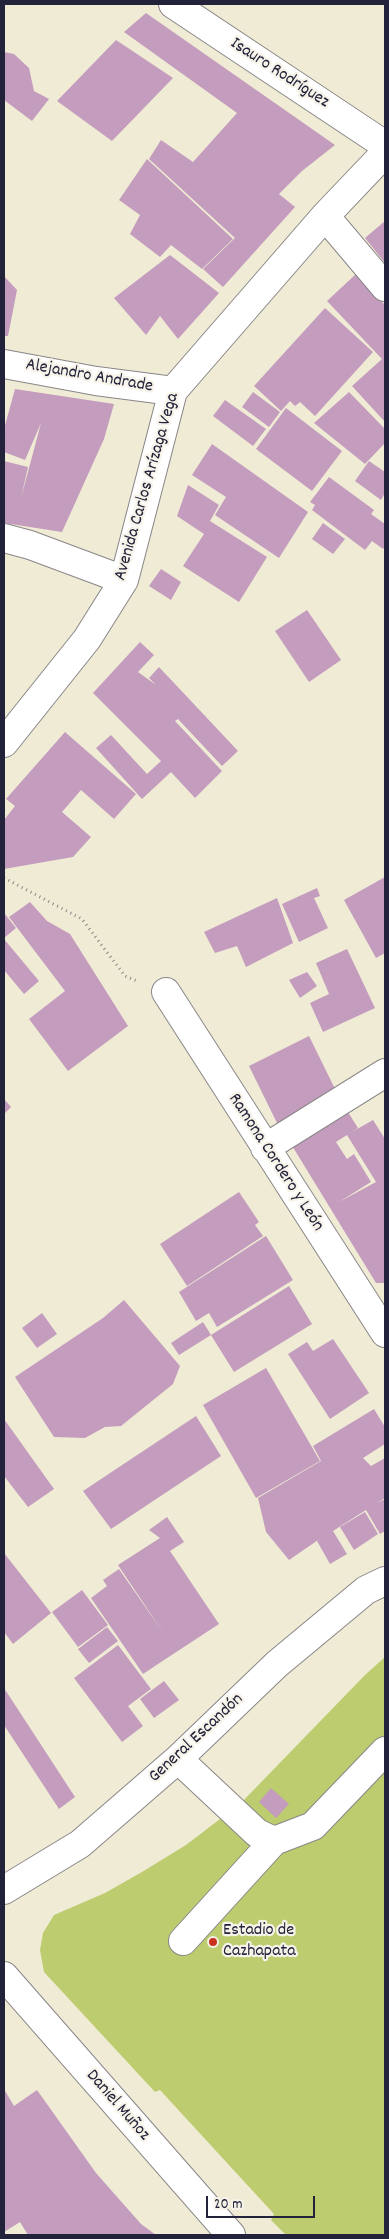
<!DOCTYPE html>
<html>
<head>
<meta charset="utf-8">
<style>
	body { margin:0 }
	#map { position:relative; width:389px; height:2239px; overflow:hidden; background:#f0ebd5; font-family:Dekko,sans-serif }
	canvas { display:block }
	.frame { position:absolute; inset:0; border:5px solid #22223b; pointer-events:none }
	.scale { position:absolute; left:206px; top:2196px; width:109px; height:22px; box-sizing:border-box; border:2px solid #22223b; border-top:0; padding-left:6px; font-size:15px; line-height:18px; white-space:nowrap; color:#22223b; -webkit-text-stroke:4px #f7f3e8; paint-order:stroke }
</style>
</head>
<body>
<div id="map">
<canvas width="389" height="2239"></canvas>
<div class="frame"></div>
<div class="scale">20 m</div>
</div>
<script>
const ctx = document.querySelector('canvas').getContext('2d');
ctx.lineJoin = 'round';
function fillPath(path, color) {
  ctx.fillStyle = color;
  ctx.fill(path, 'evenodd');
}
function poly(rows) {
  const path = new Path2D();
  for (const r of rows) {
    path.moveTo(r[0], r[1]);
    for (let i = 2; i < r.length; i += 2) path.lineTo(r[i], r[i + 1]);
  }
  return path;
}
function stroke(path, color, width, dash) {
  ctx.strokeStyle = color;
  ctx.lineWidth = width;
  ctx.lineCap = dash ? 'butt' : 'round';
  ctx.setLineDash(dash || []);
  ctx.stroke(path);
}
function write(font, color, halo, rows, align = 'center') {
  ctx.font = font + ' Dekko,sans-serif';
  ctx.lineWidth = 4.5;
  ctx.setLineDash([]);
  ctx.textBaseline = 'middle';
  ctx.strokeStyle = halo;
  ctx.fillStyle = color;
  for (const [text, x, y, turn = 0] of rows) {
    ctx.save();
    ctx.translate(x, y);
    ctx.rotate((+turn || 0) * Math.PI / 180);
    ctx.textAlign = isNaN(turn) ? turn : align;
    if (halo) ctx.strokeText(text, 0, 0);
    ctx.fillText(text, 0, 0);
    ctx.restore();
  }
}
fillPath(poly([
	[385,1657,385,2235,286,2235,271,2220,274,2214,160,2090,155,2092,44,1972,40,1950,43,1933,54,1915,105,1893,142,1872,186,1845,241,1803,365,1675]
]), '#bdcc6e');
fillPath(poly([
	[146,13,335,145,302,171,279,194,295,207,223,287,203,269,235,238,149,159,161,140,193,162,237,113,124,32],
	[116,40,173,78,112,141,57,101],
	[4,52,14,54,29,68,34,91,49,99,32,121,4,100],
	[147,159,233,239,202,269,171,245,160,257,130,234,140,215,119,200],
	[385,221,385,263,365,238],
	[170,255,219,293,178,339,160,316,146,335,114,298],
	[356,274,385,305,385,422,352,386,382,359,327,301],
	[4,276,17,290,8,336,4,336],
	[325,308,373,352,315,416,300,402,295,406,290,401,281,411,254,386],
	[15,389,114,404,104,439,62,532,4,523,4,461,28,467,21,498,41,423,25,460,4,452,4,429],
	[253,392,280,412,269,427,242,407],
	[349,392,385,429,385,443,365,464,314,423],
	[225,400,266,429,253,446,213,416],
	[286,408,342,451,312,491,256,449],
	[212,444,308,512,279,558,215,515,226,497,192,475],
	[369,461,385,472,385,493,381,500,355,481],
	[329,477,374,510,371,514,385,524,385,546,383,549,372,541,365,550,312,510,315,505,310,502],
	[188,485,219,505,210,521,267,557,239,602,183,566,204,534,177,516],
	[323,523,345,539,333,554,312,539],
	[161,569,181,582,171,600,149,586],
	[307,610,341,660,309,682,275,631],
	[140,642,154,655,138,672,156,685,149,678,159,667,238,751,222,766,178,719,175,721,222,771,195,798,171,772,142,799,96,748,111,735,147,774,161,761,93,693],
	[65,732,136,794,114,819,81,790,62,812,91,837,73,857,4,869,4,820,15,806,6,799],
	[385,877,385,953,376,958,344,900],
	[317,888,320,896,314,898,328,928,299,942,282,904],
	[277,898,293,943,246,967,237,946,215,953,204,932],
	[30,902,47,921,70,934,128,1026,68,1071,29,1019,65,991,9,917],
	[4,913,16,928,4,938],
	[4,939,39,981,24,994,4,970],
	[347,949,375,1008,323,1032,310,1003,329,994,316,963],
	[307,972,317,986,300,998,289,980],
	[309,1036,338,1095,278,1125,249,1066],
	[4,1099,11,1107,4,1114],
	[346,1109,358,1128,352,1132,373,1120,385,1139,385,1283,376,1283,291,1144],
	[347,1135,376,1182,339,1202,371,1182,354,1154,347,1159,336,1142],
	[239,1192,259,1222,255,1225,263,1236,187,1286,160,1244],
	[266,1236,293,1280,217,1327,209,1313,196,1321,179,1292],
	[289,1286,312,1324,234,1372,211,1335],
	[124,1300,180,1366,173,1384,121,1426,105,1427,85,1438,54,1437,15,1377,103,1318],
	[42,1313,57,1334,37,1348,22,1328],
	[203,1322,211,1335,179,1355,171,1343],
	[333,1339,369,1393,330,1419,288,1354,307,1342,313,1351],
	[266,1368,320,1461,256,1498,203,1405],
	[374,1409,385,1427,385,1444,363,1458,371,1466,385,1458,385,1498,377,1503,385,1499,385,1531,380,1534,366,1510,333,1531,347,1554,330,1564,317,1541,324,1536,289,1560,266,1532,258,1498,321,1461,313,1446],
	[196,1416,221,1456,111,1529,83,1491],
	[4,1419,54,1489,28,1507,4,1476],
	[365,1512,378,1534,354,1550,340,1527],
	[167,1517,184,1542,170,1551,219,1624,158,1664,154,1658,158,1664,143,1674,91,1598,107,1586,103,1580,119,1569,164,1634,118,1565,160,1538,149,1530],
	[4,1553,51,1613,13,1644,4,1632],
	[82,1590,108,1625,78,1647,52,1612],
	[107,1627,118,1641,89,1663,78,1649],
	[118,1645,151,1689,128,1706,143,1726,122,1742,74,1678],
	[164,1681,179,1700,154,1718,140,1699],
	[4,1688,75,1797,59,1809,4,1725],
	[271,1788,289,1804,276,1818,259,1802],
	[4,2089,14,2106,37,2090,96,2173,141,2224,156,2235,28,2235,20,2222,4,2232]
]), '#c39cbe');
const minor = poly([
	[173,4,385,145],
	[325,216,385,287],
	[4,364,96,381,173,391],
	[4,538,30,545,124,580],
	[4,743,87,639,124,580,173,391,325,216,385,153],
	[166,992,385,1333],
	[265,1148,385,1073],
	[178,1759,257,1833,274,1841,313,1826,385,1751],
	[4,1890,80,1844,178,1759,277,1664,366,1590,385,1581],
	[183,1941,274,1841],
	[4,1976,231,2235]
]);
stroke(minor, '#898688', 30);
stroke(poly([
	[4,878,82,919,125,976,137,981]
]), '#898688', 3, [1, 4]);
stroke(minor, '#fff', 28);
for (const [x, y, r, color] of [
	[213,1942,5,"#c8321e"]
]) {
  const dot = new Path2D();
  dot.arc(x, y, r, 0, 2 * Math.PI);
  ctx.fillStyle = color;
  ctx.fill(dot);
  stroke(dot, '#f7f3e8', 2);
}
write('18px', '#22223b', '#f7f3e8', [
	["Isauro Rodríguez",279,74,33],
	["Alejandro Andrade",89,377,10],
	["Avenida Carlos Arízaga Vega",148,487,-74],
	["Ramona Cordero y León",275,1163,57],
	["General Escandón",197,1739,-43],
	["Daniel Muñoz",117,2106,49]
]);
write('18px', '#22223b', '#f7f3e8', [
	["Estadio de",223,1932],
	["Cazhapata",223,1953]
], 'left');
</script>
</body>
</html>
